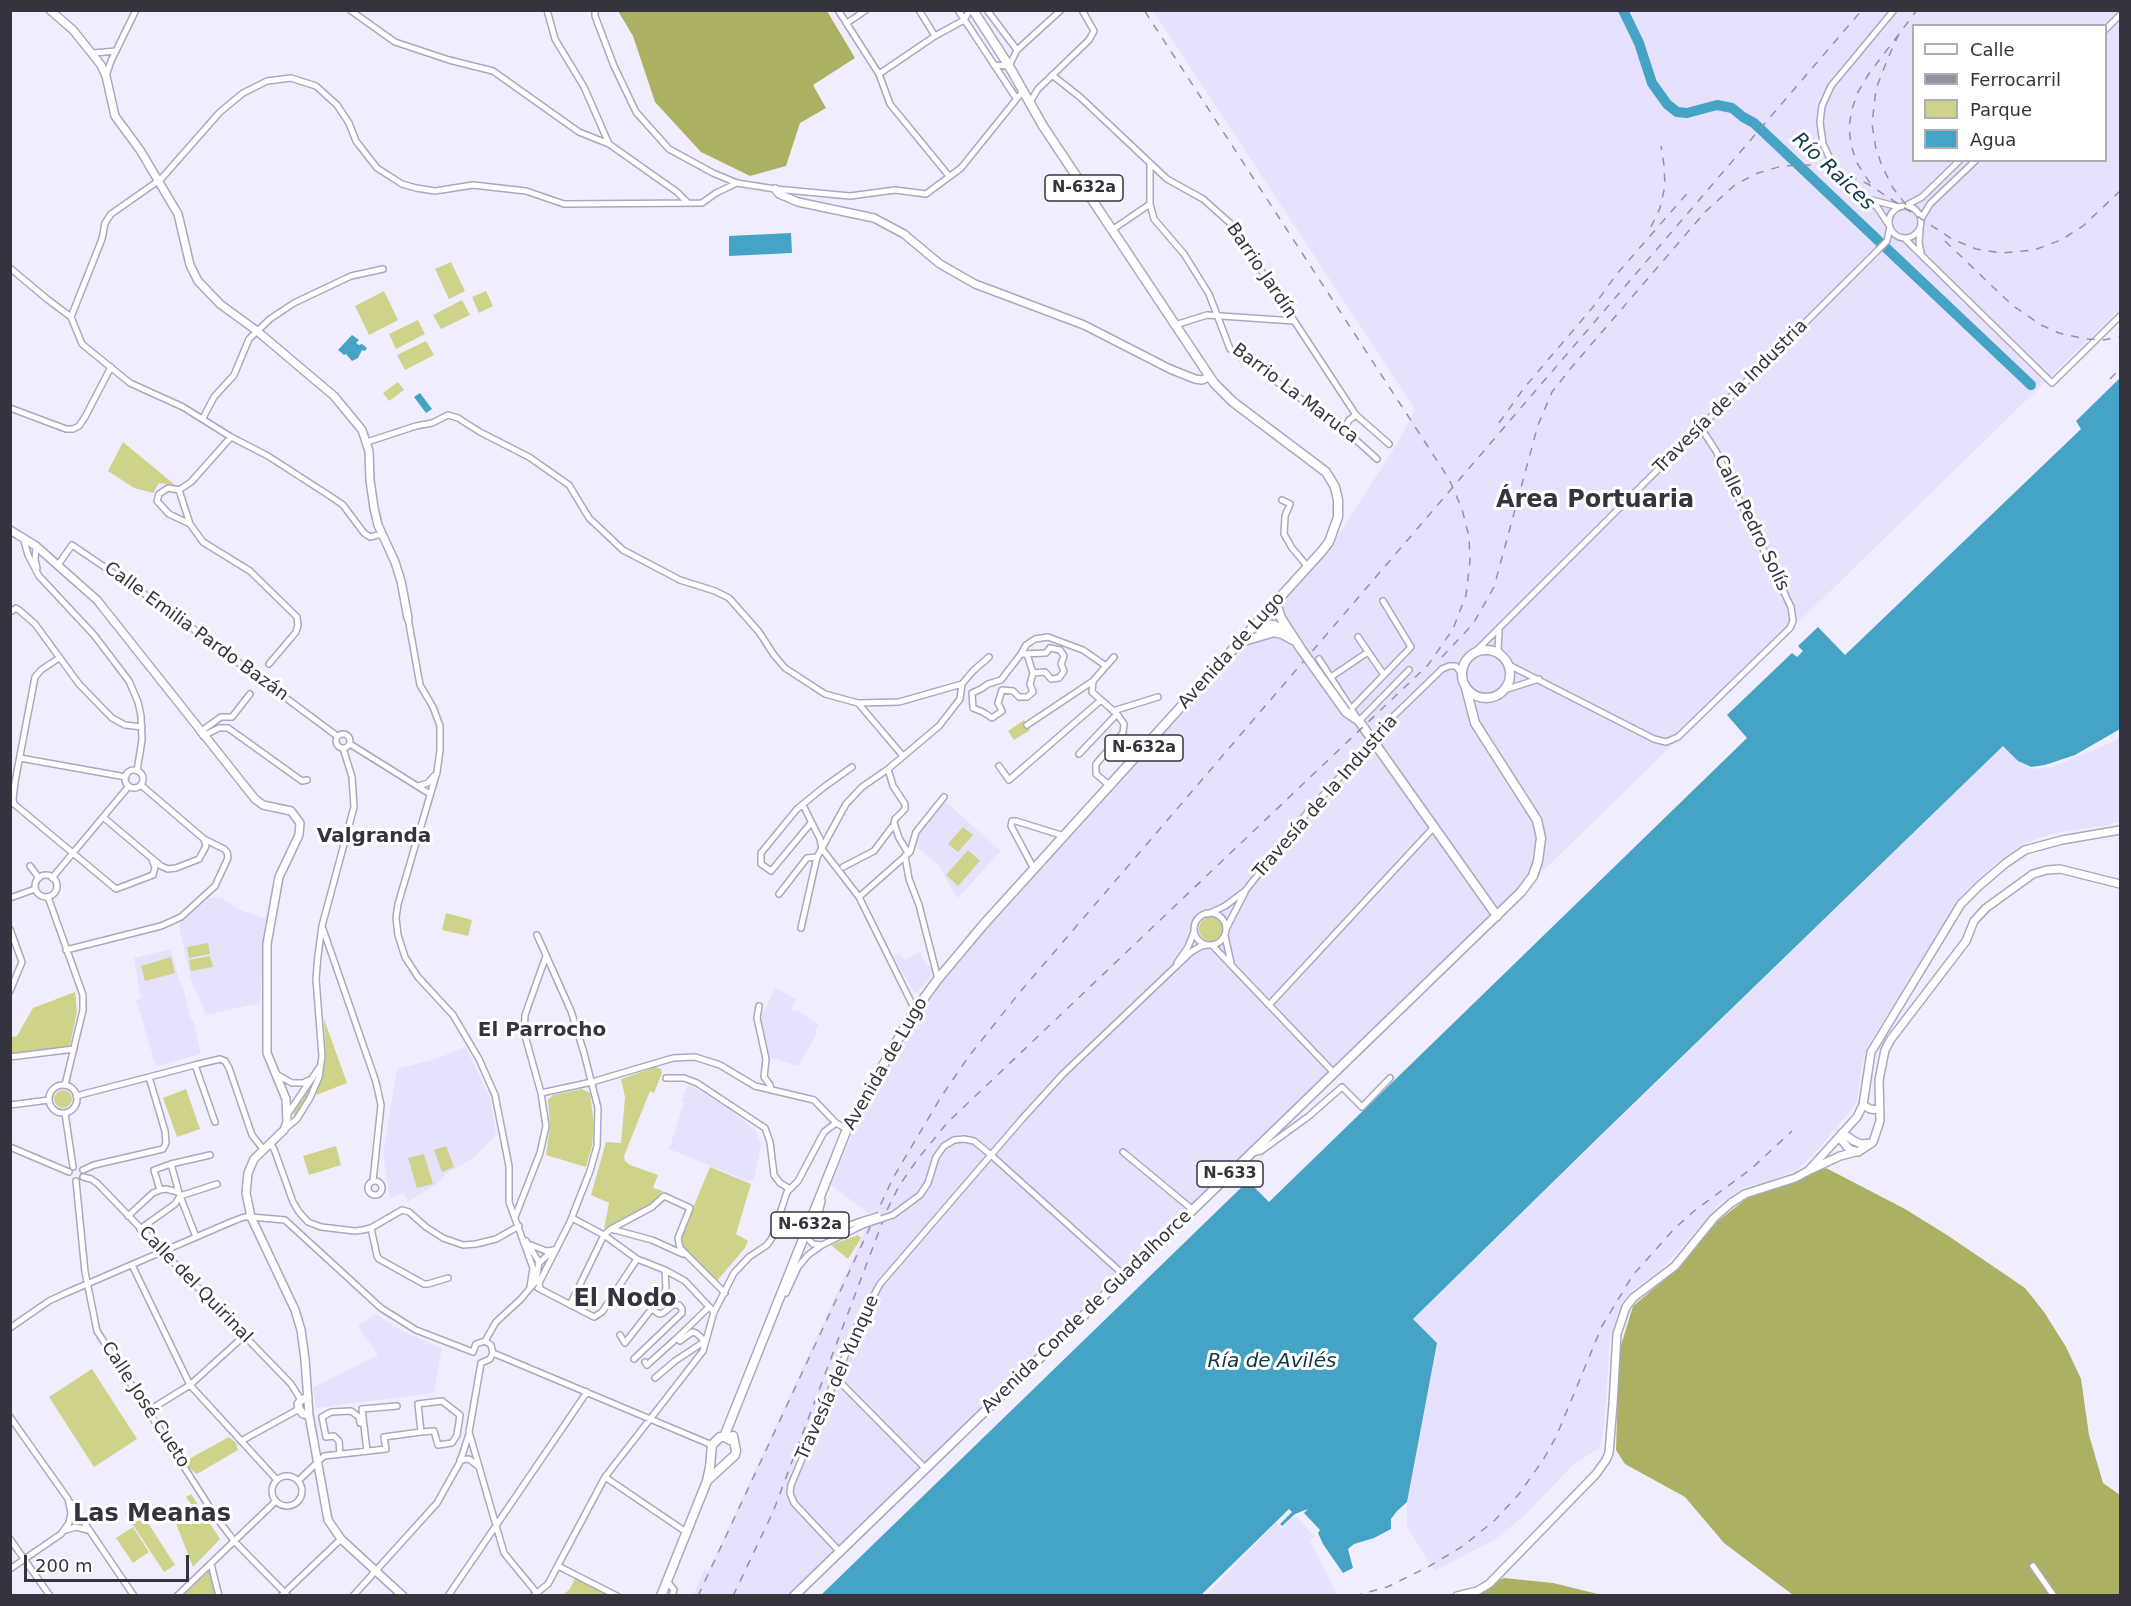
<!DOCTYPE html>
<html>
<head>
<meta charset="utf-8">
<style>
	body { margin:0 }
	#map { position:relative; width:2131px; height:1606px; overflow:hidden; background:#f0eefe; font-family:"DejaVu Sans",sans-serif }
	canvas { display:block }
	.frame { position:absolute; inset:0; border:12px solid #35333d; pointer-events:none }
	.legend { position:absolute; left:1912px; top:24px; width:195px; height:138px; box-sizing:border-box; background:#fff; border:2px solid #aeadb1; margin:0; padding:8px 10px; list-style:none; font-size:18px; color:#35333d }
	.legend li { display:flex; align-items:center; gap:12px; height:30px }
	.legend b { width:30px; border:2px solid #aeadb1 }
	.scale { position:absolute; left:24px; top:1555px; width:165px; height:27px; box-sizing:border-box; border:3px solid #35333d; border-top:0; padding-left:8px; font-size:18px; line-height:21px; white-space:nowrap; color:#35333d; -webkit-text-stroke:4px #fff; paint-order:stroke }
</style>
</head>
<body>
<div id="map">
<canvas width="2131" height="1606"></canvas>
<div class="frame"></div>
<ul class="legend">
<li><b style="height:8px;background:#fff"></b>Calle</li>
<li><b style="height:8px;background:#9492a0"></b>Ferrocarril</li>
<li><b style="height:16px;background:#cfd38a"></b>Parque</li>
<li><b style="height:16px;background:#45a3c5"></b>Agua</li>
</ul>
<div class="scale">200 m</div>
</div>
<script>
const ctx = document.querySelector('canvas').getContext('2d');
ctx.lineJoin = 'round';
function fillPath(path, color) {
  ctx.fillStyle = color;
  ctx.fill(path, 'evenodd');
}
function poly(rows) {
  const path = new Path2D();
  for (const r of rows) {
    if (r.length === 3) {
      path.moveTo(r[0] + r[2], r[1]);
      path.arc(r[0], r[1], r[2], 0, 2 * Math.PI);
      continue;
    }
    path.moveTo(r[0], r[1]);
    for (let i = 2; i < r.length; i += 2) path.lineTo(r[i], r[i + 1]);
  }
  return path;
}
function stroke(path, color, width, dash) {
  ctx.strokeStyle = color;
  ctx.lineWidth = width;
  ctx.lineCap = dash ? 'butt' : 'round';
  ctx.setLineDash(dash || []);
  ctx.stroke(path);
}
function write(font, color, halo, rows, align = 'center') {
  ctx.font = font + ' "DejaVu Sans",sans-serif';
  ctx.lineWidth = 6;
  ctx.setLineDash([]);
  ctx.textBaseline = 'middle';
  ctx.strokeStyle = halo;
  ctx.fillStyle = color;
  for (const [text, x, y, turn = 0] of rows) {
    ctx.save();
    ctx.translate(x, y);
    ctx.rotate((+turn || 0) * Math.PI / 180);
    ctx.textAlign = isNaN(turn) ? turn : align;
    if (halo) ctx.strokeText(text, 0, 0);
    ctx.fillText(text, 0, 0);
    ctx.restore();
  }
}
fillPath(poly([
	[1153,11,2120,11,2120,309,800,1595,693,1596,704,1570,708,1571,713,1561,864,1234,869,1214,831,1185,861,1114,916,1017,972,943,1335,540,1398,442,1415,409],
	[1914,26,2106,26,2106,160,1914,160],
	[2120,736,2120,821,2108,825,2056,833,2036,839,2018,848,1989,869,1963,893,1868,1045,1862,1065,1857,1101,1854,1107,1814,1154,1797,1170,1764,1183,1746,1187,1719,1204,1676,1254,1660,1270,1631,1291,1622,1303,1610,1340,1604,1428,1600,1448,1574,1464,1525,1515,1496,1539,1434,1571,1407,1526,1407,1502,1437,1343,1413,1319,2004,745,2018,761,2031,769,2052,767,2115,741],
	[946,802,1001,851,957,899,939,865,914,845,919,832],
	[209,898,222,898,240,910,266,919,260,1003,206,1015,191,980,179,927,181,922],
	[171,949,180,983,182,984,191,1019,193,1020,201,1054,156,1066,136,1000,141,998,134,958],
	[920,952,927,966,932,964,934,969,930,972,932,975,918,992,914,993,893,956,900,954,904,960],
	[775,987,797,1000,791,1009,795,1011,797,1010,819,1025,815,1031,817,1033,814,1039,798,1066,768,1057,759,1019,766,1008],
	[466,1047,490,1098,496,1135,473,1158,444,1175,443,1178,435,1185,408,1202,403,1193,390,1198,383,1154,397,1069,438,1058],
	[688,1084,732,1111,756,1131,761,1145,754,1180,747,1181,669,1149,684,1103,681,1101],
	[375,1314,402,1331,442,1348,434,1393,316,1408,313,1387,378,1355,358,1326],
	[1295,1515,1314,1536,1310,1541,1337,1595,1207,1595,1276,1522,1282,1528]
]), '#e6e2fd');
fillPath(poly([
	[451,262,465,291,449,299,435,269],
	[384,291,398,320,369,335,355,306],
	[486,291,493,306,479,313,472,297],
	[462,300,470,315,441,329,433,315],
	[418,320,425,334,396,349,389,334],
	[426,341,434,355,405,370,397,355],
	[398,382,404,390,389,401,383,393],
	[123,442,175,485,159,483,153,493,134,488,108,471],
	[1024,720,1030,730,1014,740,1008,731],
	[963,827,973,835,958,852,948,844],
	[968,850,980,861,958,886,946,875],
	[446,913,472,920,468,936,442,930],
	[1211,929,12],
	[208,943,210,954,189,958,187,947],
	[210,956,213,967,191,971,189,960],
	[171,957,175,973,145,981,141,966],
	[75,992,77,1012,70,1045,64,1048,11,1053,11,1037,17,1036,33,1008],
	[324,1019,347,1083,316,1095,326,1059],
	[656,1067,661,1069,662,1073,654,1093,650,1091,624,1156,625,1161,630,1165,658,1175,653,1188,663,1191,649,1206,604,1229,609,1203,591,1195,606,1142,621,1143,625,1097,621,1079],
	[318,1073,307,1098,294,1119,293,1108],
	[186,1089,200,1129,177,1137,163,1098],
	[582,1089,590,1093,594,1125,592,1146,586,1167,546,1155,550,1126,548,1100,553,1095],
	[63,1099,9],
	[336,1146,341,1165,309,1175,303,1156],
	[446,1146,454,1167,442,1172,434,1150],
	[424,1154,433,1184,417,1188,408,1158],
	[710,1167,751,1184,736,1234,748,1241,745,1248,716,1282,681,1247,680,1239],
	[858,1235,861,1238,848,1259,831,1245],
	[92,1369,137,1439,94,1467,49,1397],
	[229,1437,236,1443,238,1450,197,1474,188,1468,187,1460],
	[191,1494,220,1539,193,1567,175,1521,182,1520,190,1513,191,1504,186,1497],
	[137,1506,175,1565,164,1572,125,1513],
	[133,1527,149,1552,133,1563,116,1538],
	[209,1571,216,1595,184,1595],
	[575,1578,609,1595,563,1595,570,1589]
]), '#cfd38a');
fillPath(poly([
	[618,11,827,11,855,58,813,85,826,108,800,123,786,166,750,176,701,152,655,102,633,36],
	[1826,1168,1905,1209,1947,1235,2025,1288,2044,1312,2066,1347,2081,1379,2089,1435,2103,1483,2120,1495,2120,1595,1793,1595,1724,1543,1685,1497,1625,1464,1616,1450,1619,1352,1633,1306,1668,1277,1718,1221,1746,1199,1788,1181],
	[1504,1578,1553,1583,1602,1595,1462,1596]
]), '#acb063');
fillPath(poly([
	[791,233,792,253,729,256,729,236],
	[352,335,359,340,356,343,359,345,362,344,367,348,365,351,362,350,358,358,352,361,346,354,344,355,338,350],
	[2120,378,2120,729,2075,755,2045,765,2031,767,2018,761,2003,746,1603,1133,1413,1319,1437,1343,1407,1502,1397,1511,1391,1519,1391,1529,1374,1538,1354,1544,1348,1549,1353,1568,1343,1573,1323,1544,1318,1533,1320,1530,1304,1513,1308,1509,1295,1514,1282,1526,1280,1524,1292,1512,1289,1509,1201,1595,821,1595,1248,1181,1269,1202,1747,738,1727,715,1792,653,1797,657,1803,651,1798,646,1818,627,1845,655,2081,429,2076,421],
	[420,393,432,409,426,413,414,397]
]), '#45a3c5');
stroke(poly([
	[1623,10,1639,43,1652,83,1667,104,1677,112,1687,113,1717,105,1732,108,1743,117,1754,123,2031,385]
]), '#45a3c5', 10);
const minor = poly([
	[350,10,395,42,449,60,493,71,579,132,609,144,677,192,687,202],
	[547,10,555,39,584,87,609,144],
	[595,10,595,16,614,66,636,112,669,149,713,173,737,183,775,189,850,196,895,190,926,194,961,168,1023,91],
	[838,10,879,74,890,104,949,176],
	[919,10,935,36],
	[958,10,1016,98],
	[987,10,1017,50],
	[847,23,866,10],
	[2106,29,2120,15],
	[94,53,116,51],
	[994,65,1009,66,1017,50,1061,10],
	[879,74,935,36,964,20,970,10],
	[1052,75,1080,97,1167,179,1203,199,1230,223,1356,415,1389,444],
	[106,76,111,61,136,10],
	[1030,102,1038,89,1089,40,1094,31,1082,10],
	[1150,164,1150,204,1154,219,1184,254,1209,294,1230,349,1344,429,1377,459],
	[1872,200,1899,207],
	[1907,205,1922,197,1960,160],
	[1905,222,16],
	[1921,219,1930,204,1976,160],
	[1889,225,1877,207,1850,185,1835,169,1823,144,1820,122,1822,106,1831,86,1894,10],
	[1112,230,1150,204],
	[1920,230,1919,243,1921,253],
	[1904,238,2052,383,2120,316],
	[10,268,47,299,71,317,82,344,130,383,183,407,231,437,268,456,333,498,343,505,364,533,370,537,382,534],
	[71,317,102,239,105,223,111,214,161,179,220,112,243,93,267,81,291,78,316,86,337,105,349,123,356,141,377,168,402,184,416,188,435,191,473,185,526,191,564,204,702,203,716,193,737,183],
	[1175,325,1207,315,1294,321],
	[10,408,66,429,73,429,79,426,85,417,111,367],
	[203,418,214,397,234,375,249,339,270,319,294,303,351,276,383,269],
	[1344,429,1349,420,1356,415],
	[231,437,191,482,179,490,168,488,159,494,157,501,169,514,190,524,203,542,250,571,297,617,298,625,296,632,269,664],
	[367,442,416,426,432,423,448,415,458,418,480,432,529,457,569,485,589,518,623,550,680,580,715,591,729,598,759,632,774,655,785,668,825,694,858,703,903,756],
	[179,490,190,524],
	[1282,500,1290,504,1285,516,1284,534,1292,548,1308,567],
	[23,537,28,555,39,576,94,635,129,681,138,702,141,716,142,740,137,771],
	[36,546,35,560,37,568],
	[58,565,72,545,168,610,337,736],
	[12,611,16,608,19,610,35,624,79,684,112,718,125,725,142,727],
	[408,618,420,685,433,707,440,726,440,750,437,772,398,904,396,918,398,935,405,957,418,977,453,1015,479,1059,495,1095,509,1166,509,1202,533,1268,530,1287],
	[1499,631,1498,649,1502,656],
	[1358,637,1384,675],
	[1050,648,1060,650,1064,656,1061,664,1064,671,1059,678,1051,679,1045,672,1033,673,1030,684,1033,692,1027,697,1019,697,1013,691,1002,690,998,703,1002,711,992,718,983,712,973,708,972,693,981,689,988,684,1001,680,1021,654,1046,653,1050,648],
	[1474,653,1870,258,1887,241,1890,227],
	[1021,654,1026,645,1035,639,1048,637,1083,650,1106,666],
	[1027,654,1033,673],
	[59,658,41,670,35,677,15,782,13,799,14,804,116,889,153,875,155,867,152,859],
	[1319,659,1359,721,1409,670],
	[1507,664,1654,739,1666,742,1678,737,1790,628,1793,621,1791,607,1716,451,1701,428],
	[1331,677,1368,652],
	[1504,690,1539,679],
	[858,703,899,702,962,684],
	[1352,708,1411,647,1383,601],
	[1113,711,1158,697],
	[1027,725,1093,681],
	[200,732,221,717,232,717,250,694],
	[343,741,7],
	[203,736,219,728,228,728,302,781,307,780],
	[350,744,430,794],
	[1079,754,1117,714],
	[20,758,126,777],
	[999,766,1009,780,1101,700],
	[888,769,893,786,905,804,905,809,895,819,894,823,899,838,908,853],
	[134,779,9],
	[418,786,428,783,434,776],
	[1110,786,1096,774,1096,764,1123,733,1124,724,1117,714,1092,692,1093,681,1114,657],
	[803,805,820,839,822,849,859,897,915,1010],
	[103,817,161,866,168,869,176,868,199,859,206,846,204,839,141,785],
	[811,823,771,871,761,864,761,853,797,809,824,787,852,767],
	[905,856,909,879,919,905,938,979],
	[30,866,39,878],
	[843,867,874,851,892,827,895,826],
	[1034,869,1011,826,1012,821,1016,821,1064,836],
	[46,886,11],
	[52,878,129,786],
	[779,894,807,858,817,857],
	[48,897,83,995,83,1010,65,1085],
	[859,897,910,852,916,832,944,797],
	[10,898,35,889],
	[1210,929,16],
	[1208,914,1225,906,1245,891,1307,813,1371,743,1371,738,1442,669,1449,666,1456,666,1461,673],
	[801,928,817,857,846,804,862,787,888,769,939,726,960,699,962,684,973,671,989,657],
	[10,929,22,962,10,991],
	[323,929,376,1082,381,1105,373,1181],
	[1226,929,1245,892],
	[537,935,571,1011,584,1053,598,1108,597,1146,590,1171,570,1222,539,1283,540,1288],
	[1225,936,1231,963],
	[1212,945,1334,1073],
	[66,950,161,926,181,917,215,886,228,858,227,852,224,849,204,839],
	[1177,963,1188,947,1194,932],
	[1269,1005,1435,826],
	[759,1006,757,1018,766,1059,764,1077,770,1085,771,1090],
	[10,1057,74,1049],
	[195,1065,220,1059,225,1061,229,1068,252,1135,263,1149],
	[276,1074,292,1083,303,1083,309,1080],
	[666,1078,684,1078,697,1083,765,1128,770,1142,774,1175,780,1183,790,1189],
	[63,1099,14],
	[541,1093,592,1082,673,1058,695,1057,720,1065,755,1086,814,1100,836,1123,847,1129],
	[76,1096,195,1065,215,1122],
	[10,1105,49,1100],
	[65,1113,73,1167],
	[287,1115,319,1068],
	[286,1128,297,1119,310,1098,319,1077,322,1056,316,979,318,955,322,926,354,807,352,777,343,748],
	[270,1143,274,1149,293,1202,299,1212,308,1222,321,1227,355,1231,363,1230,371,1228,402,1210,409,1212,426,1227,443,1238,463,1245,476,1244,496,1239,519,1226],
	[10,1147,69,1172],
	[1123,1152,1193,1210],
	[1252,1153,1261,1151,1309,1116,1342,1087,1362,1107,1390,1078],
	[171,1164,210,1155],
	[83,1170,94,1165,163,1149,166,1143,165,1131,149,1077],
	[83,1177,91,1179,97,1183,291,1384,301,1400],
	[375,1188,7],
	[76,1181,85,1272,97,1331,216,1517,235,1542,288,1596],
	[822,1201,817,1221,819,1228,824,1232,830,1232,864,1220],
	[893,1215,920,1195,928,1183,936,1157,944,1146,954,1140,964,1139,974,1141,991,1155,1125,1276],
	[128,1216,153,1193,160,1190,166,1189,178,1192],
	[515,1217,540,1153,546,1126,541,1093,524,1032,525,1015,546,956],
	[572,1218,604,1235,637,1259,665,1270,685,1281,714,1312],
	[371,1228,377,1256,379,1259,424,1284,428,1284,448,1278],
	[140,1229,175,1204,180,1196,171,1164,154,1170,160,1190],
	[611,1229,652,1207,664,1196,690,1208,678,1238,680,1248,725,1293],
	[809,1229,809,1240,813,1244,822,1245],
	[196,1237,180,1196,217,1184],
	[531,1245,546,1251,555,1250],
	[538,1264,553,1250],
	[132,1265,190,1385,277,1480],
	[538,1288,594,1317,602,1312,637,1259],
	[786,1293,798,1267,808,1255,822,1245,863,1225],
	[570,1305,604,1235,611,1229,652,1240,683,1254],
	[10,1328,49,1301,66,1293,231,1222,244,1217,251,1217,285,1220,381,1308,416,1330,473,1352],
	[620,1335,625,1343,664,1293,666,1288,665,1270],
	[485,1341,496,1322,521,1299,536,1281,539,1262,526,1241],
	[485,1341,491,1345,493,1353],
	[473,1352,476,1344,485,1341],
	[493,1353,712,1445],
	[634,1359,682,1313,682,1309,679,1305,673,1305,663,1313,659,1314,652,1309],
	[645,1362,647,1365,677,1338],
	[481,1363,469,1432,504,1553,536,1592],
	[481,1363,490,1359,493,1353],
	[655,1378,675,1361,705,1341,696,1333,692,1332,680,1341,677,1338,709,1307],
	[837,1379,925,1468],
	[148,1411,190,1385,244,1336],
	[10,1417,68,1499,71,1513,69,1523,61,1534,10,1569],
	[241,1441,299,1409],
	[367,1451,362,1409,397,1406],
	[340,1454,339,1441,334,1436,326,1437,322,1417,331,1412,351,1411,359,1417,360,1423],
	[460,1460,469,1459,479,1467],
	[287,1491,15],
	[605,1477,686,1532],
	[298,1481,324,1456,386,1449,384,1437,421,1432,434,1431,438,1445,452,1443,457,1435,460,1415,442,1401,418,1404,421,1432],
	[71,1503,134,1596],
	[66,1530,76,1527,88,1530],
	[10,1539,50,1596],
	[839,1551,794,1503,790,1493,791,1485,858,1325,880,1284,1022,1119,1063,1074,1191,952,1201,946,1208,945],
	[211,1564,219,1596],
	[558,1566,617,1596],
	[2033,1566,2054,1596],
	[667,1581,674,1590,672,1596],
	[177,1596,276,1501],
	[281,1596,341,1539],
	[353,1596,437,1503,460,1462,469,1434],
	[448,1596,587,1392],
	[533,1596,548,1584,605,1477,703,1351,714,1312,734,1273,749,1257,767,1245,772,1238,787,1192,798,1181,824,1132,836,1123]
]);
const tertiary = poly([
	[50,10,73,30,101,65,106,76,115,116,140,150,178,214,190,265,198,281,220,304,257,331,334,396,362,430,369,451,370,480,374,508,378,525,395,562,401,581,408,618],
	[775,189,779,194,798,202,874,218,904,234,940,264,975,284,1084,325,1170,369,1195,379,1202,380,1209,377],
	[10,530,36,546,97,600,255,799,263,805,291,811,300,823,299,835,279,877,267,944,267,1053,286,1099,287,1122,284,1130,254,1159,248,1173,246,1193,251,1217,295,1310,301,1330,305,1359,309,1415,328,1520,341,1539,403,1596],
	[1863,1105,1870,1109,1880,1110],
	[1842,1133,1854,1141,1861,1144,1871,1143],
	[1839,1137,1849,1149,1858,1152,1873,1142,1880,1121,1879,1080,1885,1050,1891,1039,1966,941,1974,921,1986,908,2033,874,2047,870,2060,869,2120,884],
	[1810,1170,1840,1156,1856,1152],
	[308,1397,301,1400,298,1404,299,1409,303,1414,309,1415],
	[1457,1596,1477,1591,1489,1584,1596,1474,1606,1460,1609,1453,1613,1404,1617,1334,1626,1307,1633,1298,1675,1266,1714,1218,1731,1203,1745,1194,1795,1178,1808,1171,1857,1117,1863,1105,1871,1052,1961,904,1979,886,2006,863,2025,850,2062,840,2120,830]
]);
const primary = poly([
	[1276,603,1281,618,1301,649],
	[1257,624,1274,625,1288,632],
	[1254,627,1282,634,1293,640],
	[1244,641,1271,633],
	[1346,712,1359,721,1371,738,1497,916],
	[724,1437,847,1129,913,1013,938,979,984,924,1322,551,1329,542,1338,517,1338,500,1335,487,1326,472,1233,402,1214,383,1043,126,1009,66,973,10],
	[709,1479,735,1455,736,1451,733,1436],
	[661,1596,707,1481,710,1467,712,1445,720,1437,724,1437,733,1441]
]);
const trunk = poly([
	[1486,674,24],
	[794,1596,1521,892,1533,876,1538,861,1541,838,1537,820,1475,723,1466,688]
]);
stroke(minor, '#aba7c0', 8);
stroke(tertiary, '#aba7c0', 10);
stroke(primary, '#aba7c0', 11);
stroke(trunk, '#aba7c0', 11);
stroke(minor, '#fff', 5);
stroke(tertiary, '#fff', 7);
stroke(primary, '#fff', 8);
stroke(trunk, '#fff', 8);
stroke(poly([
	[1899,34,1888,58,1876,89,1872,124,1876,149,1882,166,1893,188,1907,206],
	[1870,183,1857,163,1851,145,1849,127,1852,109,1858,92,1868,75,1917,10],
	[1651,227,1660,208,1665,186,1664,165,1661,146],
	[1945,241,2012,305,2041,325,2059,333,2086,339,2103,340,2120,337],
	[2110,379,2120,369],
	[1499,423,1524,388,1593,307,1616,275,1691,189],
	[1442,657,1473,624,1494,587,1538,425,1552,392,1571,368,1705,212,1736,184,1758,173,1782,166,1812,165,1835,169,1868,184,1952,239,1976,249,2002,253,2034,250,2061,240,2083,226,2120,191],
	[698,1596,893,1178,941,1097,969,1056,1020,992,1862,10],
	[733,1596,773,1512,887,1210,899,1186,917,1160,947,1123,1428,665,1453,629,1466,595,1470,561,1469,537,1462,509,1449,479,1144,10],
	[1354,1596,1387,1587,1428,1567,1463,1546,1495,1520,1519,1494,1543,1460,1556,1437,1602,1326,1633,1275,1675,1228,1694,1211,1751,1169,1792,1131]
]), '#9492a0', 1.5, [8, 8]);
const minorBridge = poly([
	[864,1220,878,1216],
	[863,1225,893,1215]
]);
const primaryBridge = poly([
	[1301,649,1346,712]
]);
stroke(minorBridge, '#aba7c0', 8, []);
stroke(primaryBridge, '#aba7c0', 11, []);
stroke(minorBridge, '#fff', 5);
stroke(primaryBridge, '#fff', 8);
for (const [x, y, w] of [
	[1084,188,78],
	[1144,748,78],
	[1230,1174,66],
	[810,1225,78]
]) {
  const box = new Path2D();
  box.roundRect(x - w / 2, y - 13, w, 26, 4.5);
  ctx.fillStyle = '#fff';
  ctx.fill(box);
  stroke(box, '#35333d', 1.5);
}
write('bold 16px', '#35333d', null, [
	["N-632a",1084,188],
	["N-632a",1144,748],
	["N-633",1230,1174],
	["N-632a",810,1225]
]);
write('18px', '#35333d', '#fff', [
	["Barrio Jardín",1261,271,56],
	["Barrio La Maruca",1295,394,37],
	["Travesía de la Industria",1731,397,-45],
	["Calle Pedro Solís",1751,523,64],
	["Calle Emilia Pardo Bazán",196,632,36],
	["Avenida de Lugo",1232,651,-48],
	["Travesía de la Industria",1326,797,-49],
	["Avenida de Lugo",886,1064,-60],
	["Calle del Quirinal",195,1285,46],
	["Avenida Conde de Guadalhorce",1087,1312,-44],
	["Travesía del Yunque",838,1378,-66],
	["Calle José Cueto",145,1405,57]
]);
write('italic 20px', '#0e3847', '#fff', [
	["Río Raices",1833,172,43],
	["Ría de Avilés",1272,1362]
]);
write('bold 20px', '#35333d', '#fff', [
	["Valgranda",374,837],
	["El Parrocho",542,1031]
]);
write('bold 24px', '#35333d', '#fff', [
	["Área Portuaria",1595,501],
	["El Nodo",625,1300],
	["Las Meanas",152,1515]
]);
</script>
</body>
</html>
